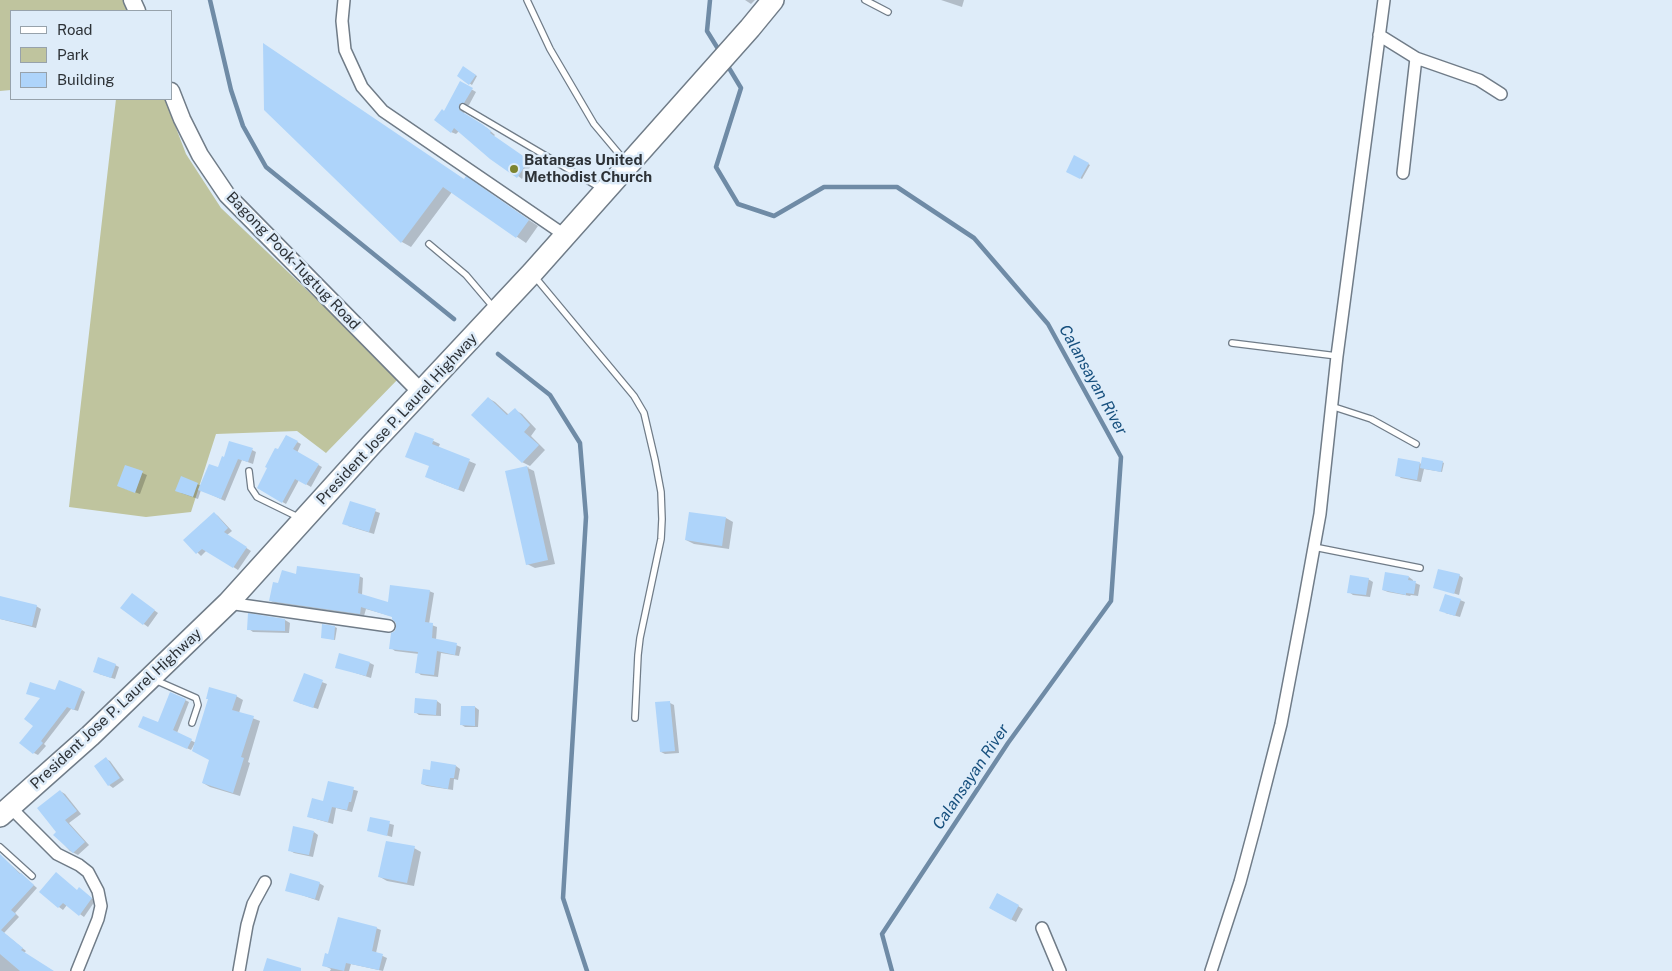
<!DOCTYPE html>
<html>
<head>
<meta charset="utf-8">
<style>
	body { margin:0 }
	#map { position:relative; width:1672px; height:971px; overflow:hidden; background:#deecf9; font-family:"Public Sans",sans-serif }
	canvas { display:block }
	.legend { position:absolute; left:10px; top:10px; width:162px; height:90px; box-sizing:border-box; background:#deecf9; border:1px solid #97a2ab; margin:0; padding:6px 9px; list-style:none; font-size:15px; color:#2d3237 }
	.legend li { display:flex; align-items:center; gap:10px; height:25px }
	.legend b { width:25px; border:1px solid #97a2ab }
</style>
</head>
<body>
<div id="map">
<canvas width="1672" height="971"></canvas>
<ul class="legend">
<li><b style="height:6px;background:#fff"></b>Road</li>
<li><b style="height:14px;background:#bfc49e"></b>Park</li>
<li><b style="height:14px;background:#aed4fa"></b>Building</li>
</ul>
</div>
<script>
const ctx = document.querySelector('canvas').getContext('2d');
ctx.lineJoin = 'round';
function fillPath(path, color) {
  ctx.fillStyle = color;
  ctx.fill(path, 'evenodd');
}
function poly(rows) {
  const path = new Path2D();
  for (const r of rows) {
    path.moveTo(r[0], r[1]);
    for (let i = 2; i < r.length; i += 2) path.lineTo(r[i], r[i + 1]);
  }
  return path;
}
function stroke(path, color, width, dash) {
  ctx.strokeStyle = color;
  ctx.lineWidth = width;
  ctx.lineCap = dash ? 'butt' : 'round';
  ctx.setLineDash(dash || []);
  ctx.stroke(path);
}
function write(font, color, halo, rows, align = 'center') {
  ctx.font = font + ' "Public Sans",sans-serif';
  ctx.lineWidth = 5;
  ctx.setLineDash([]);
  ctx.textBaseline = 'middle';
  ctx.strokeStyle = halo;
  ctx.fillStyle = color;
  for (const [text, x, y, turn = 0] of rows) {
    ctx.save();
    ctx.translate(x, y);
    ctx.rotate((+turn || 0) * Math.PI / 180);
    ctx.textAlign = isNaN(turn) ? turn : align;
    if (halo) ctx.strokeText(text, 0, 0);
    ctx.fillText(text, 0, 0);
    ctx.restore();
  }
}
fillPath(poly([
	[0,0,130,0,134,11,11,11,11,90,0,91],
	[116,99,165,99,186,154,221,208,399,378,326,453,297,431,216,434,191,512,146,517,69,507]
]), '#bfc49e');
fillPath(poly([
	[745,0,755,0,751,4],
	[941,0,964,0,962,7],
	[464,68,477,76,472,85,458,76],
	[461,83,476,92,469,105,464,107,464,114,487,128,495,135,493,137,533,163,522,179,459,131,456,134,451,132,444,112],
	[265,110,475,184,538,226,526,243,452,192,411,247,402,242],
	[1075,157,1090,165,1082,179,1067,171],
	[488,398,495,402,509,415,515,410,522,414,536,429,531,436,545,450,530,466,522,462],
	[416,433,440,444,438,448,476,464,464,492,433,480,434,470],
	[286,436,301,444,297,453,322,467,311,487,299,480,286,504,258,488],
	[252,450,256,452,253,464,242,460,225,501,201,490,198,499,181,493,181,478,202,486,219,469],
	[1442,462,1444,463,1442,472,1424,469,1421,482,1401,478,1397,475,1420,463,1422,465],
	[126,466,147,475,140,494,123,488],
	[529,467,528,468,534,471,555,564,535,568,527,564,506,472],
	[350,502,380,513,374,534,348,526],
	[214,513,218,516,232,531,227,535,251,551,238,570,207,550,201,556,185,540],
	[726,518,733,522,729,549,694,544,686,540],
	[1459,575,1463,578,1459,595,1434,587],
	[297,576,359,576,363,578,362,595,389,604,429,591,434,593,429,624,437,627,436,640,456,645,461,647,459,656,441,653,438,677,421,675,417,672,419,654,395,651,391,648,398,627,394,617,366,609,364,616,275,603,271,601,279,585],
	[1409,577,1413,580,1413,582,1420,585,1418,596,1411,595,1410,596,1388,592,1383,590],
	[1368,579,1373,582,1370,597,1353,595,1349,592],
	[136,597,158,613,148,627,122,608],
	[0,598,36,606,41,609,36,628,0,619],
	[1460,600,1465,602,1460,617,1445,613],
	[285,620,290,623,289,633,253,632,249,629],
	[335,627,337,628,335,640,322,637],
	[370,663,374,665,371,678,337,667],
	[115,665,119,667,115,679,99,674],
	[304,675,327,684,318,709,299,703],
	[82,690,85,692,78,711,71,709,44,744,46,746,38,755,34,753,35,726],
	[236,696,243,700,239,713,260,721,248,762,250,763,240,796,210,787,203,783,211,759,195,743,191,750,144,729,158,724,185,700,189,702,177,733,196,743],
	[437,701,441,704,441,716,419,715,415,712],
	[670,703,674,705,679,753,665,754,661,752],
	[462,707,475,707,479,710,478,727,465,727,462,725],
	[106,759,110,761,124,780,113,788,109,785],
	[456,766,460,769,458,780,454,779,453,790,427,786,422,784,431,772],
	[329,783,358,791,352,812,336,808,333,824,309,817,324,802],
	[60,791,65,794,81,814,69,823,89,845,78,855,70,851,55,835,58,832],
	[371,818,394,825,392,837,369,830],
	[314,832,318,835,313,857,294,853,289,850],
	[414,848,421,852,414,886,387,881,380,877],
	[4,859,37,888,15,913,19,917,4,933,26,951,24,953,53,971,0,971,0,863],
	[319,883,324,886,319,901,287,890],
	[78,891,84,892,95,901,84,917,67,905,63,910,59,907,41,892],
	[998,894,1023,909,1016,922,990,908],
	[376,928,381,930,376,953,387,958,383,971,351,964,349,971,330,971,331,969,323,965,329,955]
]), '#0003');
stroke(poly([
	[210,0,231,90,243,126,266,167,454,319],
	[710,0,707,31,720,52],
	[726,63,741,88,716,167,738,204,774,216,824,187,897,187,974,238,1048,324,1121,457,1111,601,1008,743,882,934,892,971],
	[498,354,550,395,580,443,586,517,563,898,587,971]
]), '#6f8ba6', 4.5);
fillPath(poly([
	[263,43,464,179,466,176,529,220,516,238,443,187,401,243,264,110],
	[463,66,476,75,469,85,457,76],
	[460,81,473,88,464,103,459,104,459,110,482,124,491,131,490,133,529,160,517,178,490,159,454,128,451,133,434,120,442,109,444,111],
	[1074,155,1089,163,1080,179,1066,172],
	[488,397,507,415,515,408,530,425,524,432,539,445,522,463,471,415],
	[415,432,434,439,432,444,470,459,458,490,425,477,429,466,405,457],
	[286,435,298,441,293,449,319,464,306,485,295,479,282,503,257,488,267,468,265,467,275,448,278,449],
	[229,441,253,448,248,462,238,459,221,499,198,490,209,464,218,467,222,456,224,457],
	[1422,457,1443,461,1441,472,1420,468],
	[1398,458,1420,462,1417,480,1395,476],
	[125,465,143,471,135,493,117,486],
	[527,466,548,560,526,565,505,471],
	[181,476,198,483,193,497,175,491],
	[350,501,376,509,369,532,342,524],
	[214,512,228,528,224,532,247,547,233,568,202,549,196,554,183,540],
	[689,512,726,517,722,546,685,540],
	[297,566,360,574,358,593,388,602,390,585,430,590,425,622,433,623,432,638,457,643,455,655,437,651,434,675,415,673,418,652,389,649,391,633,395,631,396,627,396,623,392,619,392,617,361,607,360,614,269,601,273,582,278,583,282,570,296,574],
	[1438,569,1460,574,1454,594,1433,588],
	[1385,572,1409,576,1408,580,1416,581,1414,594,1406,593,1406,595,1382,590],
	[1350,575,1369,578,1366,595,1347,593],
	[132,593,155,610,143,625,120,608],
	[1445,594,1461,599,1455,616,1439,611],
	[0,596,37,605,32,626,0,619],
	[248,613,285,619,285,631,247,630],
	[322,624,335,626,334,640,321,638],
	[339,653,370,662,366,676,335,668],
	[98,657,116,664,111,678,93,672],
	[304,673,323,680,313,708,293,701],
	[59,680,82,689,74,710,67,707,41,741,43,743,33,754,19,743,33,726,24,719,40,698,26,694,30,682,55,690],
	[209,687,237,695,232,710,254,716,241,757,244,758,233,793,202,783,209,760,192,751,208,699,206,699],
	[170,692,186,699,173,730,192,739,187,749,138,727,143,716,158,722],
	[415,698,437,700,436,715,414,713],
	[670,701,675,751,660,752,655,702],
	[461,706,475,706,475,726,460,725],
	[106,757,120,778,108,786,94,766],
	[431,761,456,765,454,778,450,778,448,789,421,784,423,769,430,770],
	[328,781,354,787,351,802,349,802,347,810,332,807,328,822,307,817,312,798,323,801],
	[60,790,77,811,65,820,85,842,73,853,53,835,56,832,37,808],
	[370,817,390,821,387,836,367,831],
	[293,826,314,831,309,855,288,851],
	[386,841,415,846,407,883,378,877],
	[0,854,20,874,21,873,34,885,11,910,16,914,1,930,23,948,21,950,54,971,20,971,0,954],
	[56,872,77,890,79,887,92,898,79,916,63,903,58,908,39,892],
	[290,873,320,882,315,899,285,891],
	[997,893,1019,905,1011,920,989,908],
	[338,917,377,927,372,951,383,954,379,970,346,963,344,971,322,966,325,953,328,954],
	[267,958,301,968,301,971,263,971]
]), '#aed4fa');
const lane = poly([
	[527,0,550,49,594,124,625,161],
	[865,0,888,12],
	[463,107,602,189],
	[429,244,466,275,494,308],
	[535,277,634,396,644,413,655,460,661,492,662,519,661,539,640,638,638,655,635,718],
	[1232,343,1337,356],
	[1331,406,1371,419,1416,444],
	[249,471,251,488,257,497,300,518],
	[1314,547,1420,568],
	[155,680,196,698,198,705,192,723],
	[0,847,32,876]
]);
const street = poly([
	[344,0,342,21,345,50,362,87,383,111,566,236],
	[1379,35,1416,58,1403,173],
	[1416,58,1479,80,1501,94],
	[228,603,389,626],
	[10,807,57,854,79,865,88,872,98,891,101,906,98,919,77,971],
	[1042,928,1060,971],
	[239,971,247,925,253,904,265,882],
	[1211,971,1240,882,1255,826,1281,724,1303,608,1320,514,1337,356,1384,0]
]);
const secondary = poly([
	[132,0,137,11],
	[171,91,182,119,200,155,227,195,421,392]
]);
const highway = poly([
	[0,816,90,736,228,603,371,445,532,273,750,28,773,0]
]);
stroke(lane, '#707c88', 8);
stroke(street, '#707c88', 14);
stroke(secondary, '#707c88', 19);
stroke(highway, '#707c88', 24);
stroke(lane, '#fff', 5.5);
stroke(street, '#fff', 11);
stroke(secondary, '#fff', 16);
stroke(highway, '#fff', 21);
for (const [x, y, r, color] of [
	[514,169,5,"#7c8430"]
]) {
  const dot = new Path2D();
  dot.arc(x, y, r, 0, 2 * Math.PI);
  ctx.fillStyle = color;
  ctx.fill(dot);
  stroke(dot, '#deecf9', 2);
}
write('bold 15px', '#2d3237', '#deecf9', [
	["Batangas United",524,160],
	["Methodist Church",524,177]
], 'left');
write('15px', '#2d3237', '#deecf9', [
	["Bagong Pook-Tugtug Road",293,261,46],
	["President Jose P. Laurel Highway",397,419,-47],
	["President Jose P. Laurel Highway",116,709,-43]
]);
write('italic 16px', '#17507e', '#deecf9', [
	["Calansayan River",1093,380,61],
	["Calansayan River",971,777,-56]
]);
</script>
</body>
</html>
